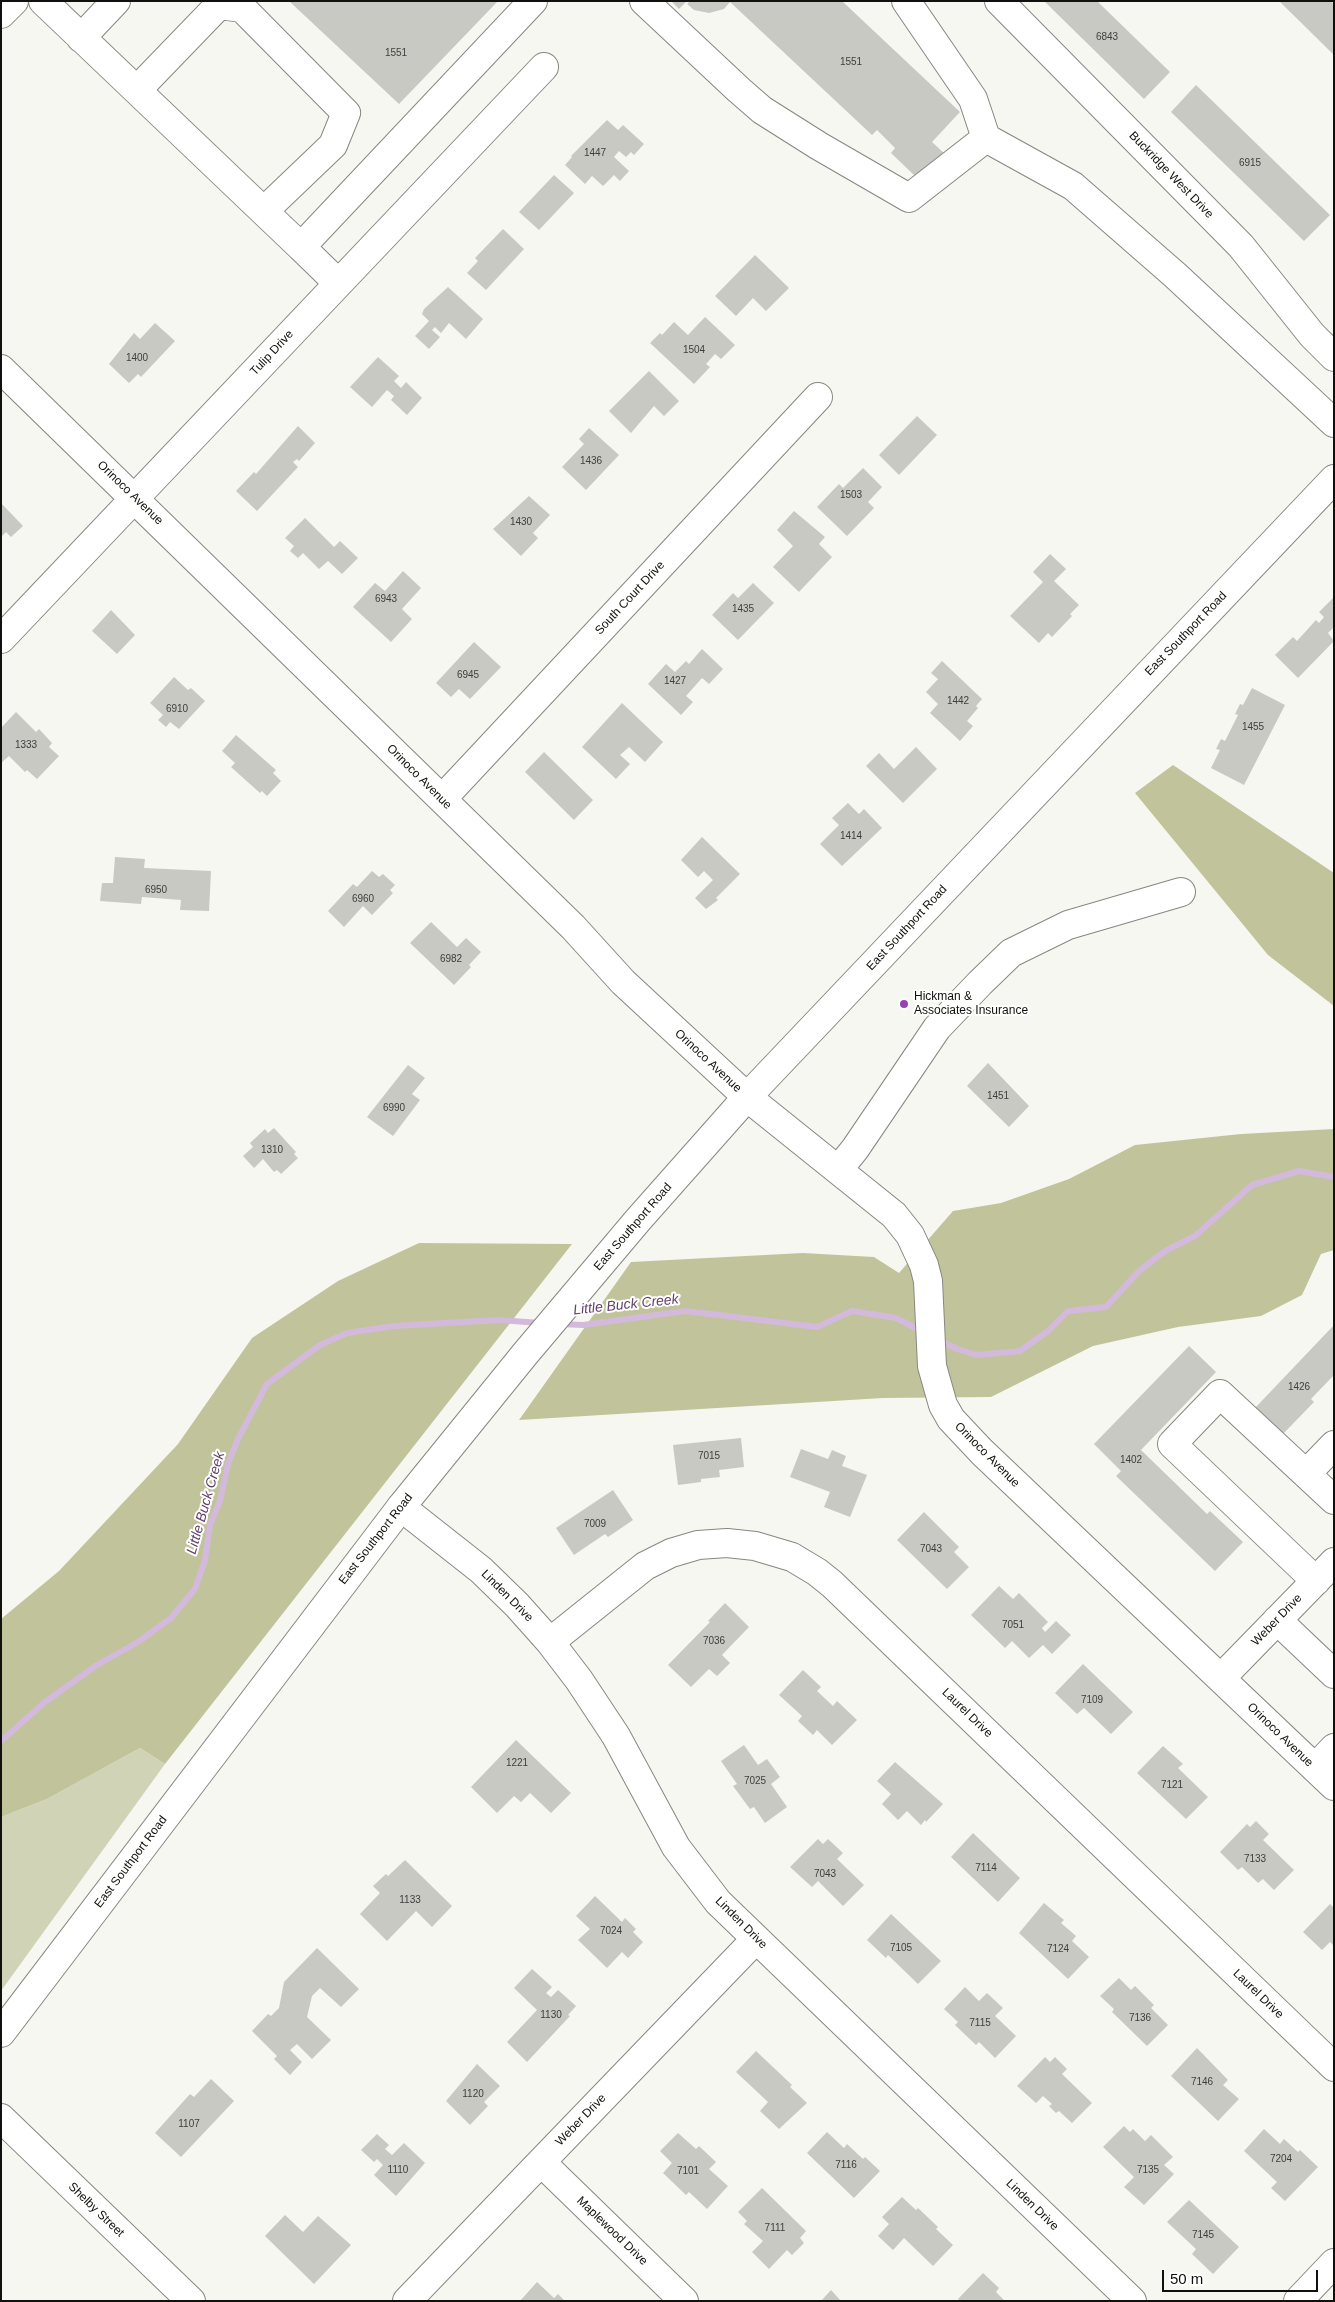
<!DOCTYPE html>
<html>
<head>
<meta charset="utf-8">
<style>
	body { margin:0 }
	#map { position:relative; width:1335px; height:2302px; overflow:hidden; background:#f7f7f1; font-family:Arial,sans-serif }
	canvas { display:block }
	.frame { position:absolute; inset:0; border:2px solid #10100f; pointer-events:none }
	.scale { position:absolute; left:1162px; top:2270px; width:156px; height:22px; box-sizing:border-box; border:2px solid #10100f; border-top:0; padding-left:6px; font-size:15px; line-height:18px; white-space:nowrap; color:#10100f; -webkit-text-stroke:4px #fffffe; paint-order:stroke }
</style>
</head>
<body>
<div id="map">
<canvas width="1335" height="2302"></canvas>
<div class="frame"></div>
<div class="scale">50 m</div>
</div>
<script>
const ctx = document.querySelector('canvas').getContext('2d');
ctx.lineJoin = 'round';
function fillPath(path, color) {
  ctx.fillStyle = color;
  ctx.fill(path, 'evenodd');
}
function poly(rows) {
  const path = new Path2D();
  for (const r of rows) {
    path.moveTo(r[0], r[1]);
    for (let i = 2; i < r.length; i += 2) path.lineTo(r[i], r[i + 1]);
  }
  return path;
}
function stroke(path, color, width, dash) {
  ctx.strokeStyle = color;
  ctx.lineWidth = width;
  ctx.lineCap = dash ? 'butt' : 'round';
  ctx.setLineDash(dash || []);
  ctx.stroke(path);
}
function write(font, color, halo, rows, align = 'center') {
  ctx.font = font + ' Arial,sans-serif';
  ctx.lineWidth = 4;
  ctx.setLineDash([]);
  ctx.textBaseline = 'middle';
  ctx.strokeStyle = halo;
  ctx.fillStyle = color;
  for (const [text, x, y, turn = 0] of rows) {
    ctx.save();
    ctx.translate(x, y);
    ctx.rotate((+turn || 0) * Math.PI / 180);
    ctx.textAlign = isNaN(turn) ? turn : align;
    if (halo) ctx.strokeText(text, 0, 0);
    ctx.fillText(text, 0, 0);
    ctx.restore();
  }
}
fillPath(poly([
	[140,1748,165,1764,1,1991,1,1817,47,1799]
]), '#d1d3b7');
fillPath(poly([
	[1173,765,1334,873,1334,1006,1268,955,1135,793],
	[1334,1129,1334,1250,1321,1254,1302,1295,1261,1316,1178,1327,1093,1346,991,1397,883,1398,519,1420,631,1262,803,1253,874,1257,899,1273,953,1211,1001,1203,1069,1179,1135,1145,1241,1134],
	[419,1243,572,1244,165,1764,140,1748,47,1799,1,1817,1,1619,59,1571,178,1444,252,1338,338,1281]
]), '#c1c49b');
stroke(poly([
	[560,1324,583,1325,686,1311,817,1327,852,1311,896,1318,923,1332],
	[939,1340,957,1349,977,1355,1020,1351,1048,1331,1068,1311,1106,1307,1139,1271,1165,1251,1195,1236,1252,1185,1299,1171,1334,1177],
	[1,1741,45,1702,97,1665,138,1642,171,1618,195,1589,205,1560,210,1525,220,1501,228,1464,238,1439,267,1384,320,1345,347,1333,394,1326,499,1320,540,1323]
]), '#d3b9dc', 6);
fillPath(poly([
	[289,1,498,1,399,104],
	[671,1,687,1,679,9],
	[690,1,842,1,960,112,932,142,945,154,915,176,891,153,895,148,877,130,872,135,730,2,724,9,709,13,694,10,687,4],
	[1044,1,1097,1,1170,72,1144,99],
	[1279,1,1331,1,1334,4,1334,55],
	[1196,85,1330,215,1304,241,1171,112],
	[607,120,618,130,623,125,644,144,634,155,631,152,626,157,619,151,614,157,629,171,620,181,614,175,603,186,592,176,585,184,565,165,572,157,571,156],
	[554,175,574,193,539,230,519,212],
	[503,229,524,249,486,290,467,273,478,261,475,258],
	[755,255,789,288,766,311,753,298,736,316,715,296],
	[448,287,483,319,466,339,449,323,441,333,435,327,432,330,440,337,429,349,415,336,429,321,422,314,424,309],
	[705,317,735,345,721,359,715,354,706,364,710,367,694,384,650,343,660,333,662,335,674,322,688,335],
	[155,323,175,341,141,377,138,374,129,383,109,364,134,333,140,339],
	[378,357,399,376,394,381,401,388,406,382,422,398,407,415,391,400,394,396,387,390,372,407,350,387],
	[649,371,679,401,664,416,654,406,631,433,609,411],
	[917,416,937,435,899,475,879,455],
	[298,426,315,443,299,461,297,459,293,462,298,467,257,511,236,491,254,472,256,474],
	[589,428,619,455,586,490,562,467,584,444,579,439],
	[863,468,882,487,868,502,874,508,847,536,817,507,839,484,843,488],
	[529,496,550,515,533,533,538,538,521,556,493,529],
	[1,503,23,526,11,537,6,532,1,537],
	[794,511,825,537,819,544,832,557,799,592,773,567,793,546,777,530],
	[305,518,334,547,340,541,358,558,342,574,328,561,319,569,303,553,298,558,290,551,294,546,285,538],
	[1050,554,1066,569,1054,581,1079,605,1070,614,1072,616,1052,637,1048,633,1039,643,1010,616,1043,582,1033,572],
	[403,571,421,588,402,609,412,619,391,642,353,607,375,583,385,591],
	[753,583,774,603,738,640,712,615,733,593,738,598],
	[1334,597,1334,627,1328,633,1334,641,1298,678,1275,655,1293,637,1297,641,1316,620,1319,623,1324,617,1319,612],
	[111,610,135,635,117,654,92,631],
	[474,642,501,667,470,699,459,689,451,697,436,683],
	[702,649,723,669,709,684,702,678,686,696,693,702,681,715,648,684,666,664,675,672,686,661,689,664],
	[942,661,982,699,976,706,978,708,967,721,973,726,960,741,930,713,938,704,926,692,938,679,931,673],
	[174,677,188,690,191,688,205,701,179,729,170,722,166,727,158,720,163,715,150,703],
	[1252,688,1285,705,1244,785,1211,768,1220,750,1216,749,1221,739,1225,741,1238,715,1235,714,1240,704,1243,705],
	[622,703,663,742,645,762,629,747,620,755,630,764,616,779,582,747],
	[16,712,36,732,39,729,52,743,49,747,59,756,37,779,27,770,25,772,9,756,1,763,1,728],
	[236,735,276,770,273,773,281,781,267,796,262,791,260,793,231,767,235,763,222,751],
	[916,747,937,769,903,803,866,766,879,753,894,769],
	[544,752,593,800,574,820,525,772],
	[848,803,859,814,864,809,882,828,842,866,820,844,839,825,832,818],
	[702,837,740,874,716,898,718,900,706,909,695,898,713,880,704,871,698,877,681,860],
	[115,857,145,859,144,868,211,871,209,911,180,910,181,900,142,897,141,904,100,901,102,883,113,883],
	[372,871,379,877,383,874,395,885,390,890,393,893,372,915,363,906,344,927,328,911,353,884,357,887],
	[431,922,457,947,466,938,481,952,469,965,471,967,454,985,410,943],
	[988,1063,1029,1106,1009,1127,967,1086],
	[408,1065,425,1078,412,1094,420,1100,393,1136,367,1117],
	[274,1128,296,1152,294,1154,298,1158,281,1174,277,1170,274,1172,263,1159,254,1168,243,1156,253,1147,250,1143,265,1129,268,1133],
	[1334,1325,1334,1375,1311,1399,1314,1402,1283,1434,1255,1408],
	[1189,1346,1216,1372,1141,1450,1207,1514,1210,1511,1243,1542,1215,1571,1116,1476,1121,1471,1094,1444],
	[741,1438,744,1467,719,1470,720,1477,701,1479,701,1482,678,1485,673,1445],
	[801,1449,828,1459,832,1450,846,1456,842,1466,867,1475,850,1517,824,1507,830,1492,790,1477],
	[613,1490,633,1520,608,1537,605,1534,574,1555,556,1528],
	[924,1512,959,1547,954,1552,969,1567,947,1589,897,1540],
	[999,1586,1013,1599,1019,1593,1048,1622,1042,1628,1045,1632,1056,1621,1071,1635,1052,1654,1043,1645,1029,1658,1012,1641,1005,1648,971,1615],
	[725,1603,749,1627,722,1655,730,1663,717,1676,709,1669,691,1687,668,1665,710,1622,708,1621],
	[1083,1664,1133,1712,1111,1734,1084,1708,1077,1714,1055,1693],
	[803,1670,821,1687,817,1691,833,1706,837,1701,857,1720,832,1745,817,1730,813,1735,798,1721,802,1716,779,1695],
	[516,1740,571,1793,551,1813,530,1793,521,1802,514,1796,497,1813,471,1787],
	[744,1745,758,1765,767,1759,780,1777,771,1784,787,1807,765,1823,754,1807,750,1809,733,1786,737,1784,721,1761],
	[1163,1746,1183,1764,1178,1768,1208,1797,1186,1819,1137,1773],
	[895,1762,943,1804,926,1822,925,1820,921,1825,907,1811,898,1820,882,1804,891,1794,877,1781],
	[1256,1821,1269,1834,1263,1840,1294,1870,1274,1890,1263,1879,1258,1883,1242,1867,1238,1870,1220,1852,1247,1824,1250,1827],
	[973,1833,1020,1878,998,1902,951,1857],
	[818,1839,823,1844,828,1839,843,1853,837,1859,864,1885,843,1906,818,1881,812,1887,790,1867],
	[405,1860,452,1906,432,1927,416,1911,387,1941,360,1914,380,1893,373,1886,386,1874,388,1876],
	[595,1896,622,1922,625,1918,636,1929,633,1932,643,1942,628,1958,622,1952,607,1968,578,1940,590,1929,576,1916],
	[1044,1903,1064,1920,1061,1923,1076,1936,1072,1941,1089,1957,1068,1979,1019,1933],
	[1330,1904,1334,1908,1334,1946,1330,1942,1322,1950,1303,1932],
	[891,1914,941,1961,918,1984,888,1955,886,1958,867,1940],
	[317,1948,359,1989,341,2007,320,1988,312,1996,307,2017,331,2040,312,2059,297,2044,290,2050,302,2062,290,2075,274,2059,277,2056,252,2031,268,2014,271,2016,279,2008,284,1982],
	[532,1969,552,1987,546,1993,551,1997,558,1990,576,2006,568,2015,570,2016,527,2062,507,2042,537,2010,514,1988],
	[1119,1978,1131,1990,1135,1986,1154,2005,1151,2008,1168,2025,1147,2046,1112,2012,1114,2009,1100,1996],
	[965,1987,979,2001,987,1993,1003,2008,995,2016,1016,2036,995,2058,979,2042,976,2045,955,2025,958,2022,944,2009],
	[1197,2048,1228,2080,1223,2085,1239,2099,1218,2121,1171,2076],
	[756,2051,792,2085,790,2087,807,2103,779,2129,760,2111,768,2102,736,2072],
	[1045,2057,1050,2062,1055,2057,1067,2069,1062,2074,1092,2103,1072,2123,1059,2111,1056,2113,1049,2106,1052,2104,1043,2096,1036,2103,1017,2086],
	[477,2064,500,2086,484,2102,488,2106,470,2125,446,2101],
	[211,2079,234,2101,181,2157,155,2133,190,2094,194,2097],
	[1124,2126,1130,2132,1133,2129,1145,2141,1151,2135,1173,2157,1164,2165,1174,2174,1144,2205,1124,2187,1134,2177,1103,2147],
	[1264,2129,1280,2144,1284,2139,1298,2152,1300,2150,1318,2167,1285,2201,1271,2188,1277,2182,1244,2151],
	[827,2132,844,2148,847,2144,863,2159,865,2157,880,2171,854,2198,807,2153],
	[678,2133,696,2149,699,2146,716,2162,709,2169,728,2186,707,2209,689,2192,686,2195,663,2173,672,2163,660,2151],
	[377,2134,389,2145,385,2149,392,2155,404,2143,425,2163,396,2196,374,2175,383,2165,377,2159,374,2162,361,2150],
	[762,2188,806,2231,800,2238,804,2243,792,2255,787,2250,769,2269,752,2252,763,2241,744,2224,747,2221,738,2212],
	[902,2197,916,2210,918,2208,938,2227,936,2229,953,2245,933,2266,904,2238,893,2250,878,2236,889,2224,882,2217],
	[1189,2200,1239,2247,1213,2274,1192,2254,1196,2249,1167,2222],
	[285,2215,303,2232,318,2216,351,2245,314,2284,265,2236],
	[983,2273,999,2288,996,2292,1005,2301,960,2301,958,2299],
	[537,2282,554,2298,558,2294,565,2301,520,2301],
	[831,2290,841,2301,821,2301]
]), '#c8c9c3');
const minor = poly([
	[43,1,301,247,533,1],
	[644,1,739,90,762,110,819,146,909,198,986,138,973,99,906,1],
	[999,1,1241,246,1312,335,1334,357],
	[1,14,14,1],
	[81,38,116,1],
	[137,90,219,5,242,8,346,113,333,145,264,211],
	[986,138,1073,186,1175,275,1334,423],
	[301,247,338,283],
	[1,369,573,927,623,982,747,1097,894,1215,910,1235,924,1265,928,1281,932,1366,943,1405,951,1419,982,1452,1334,1786],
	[1,639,544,67],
	[442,799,818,397],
	[838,1170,855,1149,937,1028,980,983,1011,953,1068,925,1181,892],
	[1306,1474,1334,1445],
	[401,1507,481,1570,517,1605,550,1642,579,1680,616,1736,676,1847,718,1902,1132,2301],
	[1316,1581,1172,1444,1220,1394,1334,1500],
	[1277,1620,1334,1674],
	[550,1642,645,1566,671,1553,698,1545,727,1543,755,1546,792,1557,817,1572,832,1584,1334,2067],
	[1221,1678,1334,1562],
	[1315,1768,1334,1748],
	[1,2118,191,2301],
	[541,2162,684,2301],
	[407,2301,756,1939],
	[1298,2301,1334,2263]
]);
const major = poly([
	[1,2033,401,1507,525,1354,638,1220,747,1097,1334,479]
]);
stroke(minor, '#878782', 30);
stroke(major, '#878782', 30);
stroke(minor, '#fff', 28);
stroke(major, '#fff', 28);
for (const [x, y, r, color] of [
	[904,1004,5,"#9742b0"]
]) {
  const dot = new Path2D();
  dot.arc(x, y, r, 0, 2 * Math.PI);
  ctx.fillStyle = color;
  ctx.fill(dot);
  stroke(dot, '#fffffe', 2);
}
write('10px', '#3e3e3c', null, [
	["6843",1107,37],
	["1551",396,53],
	["1551",851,62],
	["1447",595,153],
	["6915",1250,163],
	["1504",694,350],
	["1400",137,358],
	["1436",591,461],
	["1503",851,495],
	["1430",521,522],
	["6943",386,599],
	["1435",743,609],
	["6945",468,675],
	["1427",675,681],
	["1442",958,701],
	["6910",177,709],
	["1455",1253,727],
	["1333",26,745],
	["1414",851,836],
	["6950",156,890],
	["6960",363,899],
	["6982",451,959],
	["1451",998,1096],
	["6990",394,1108],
	["1310",272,1150],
	["1426",1299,1387],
	["7015",709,1456],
	["1402",1131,1460],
	["7009",595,1524],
	["7043",931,1549],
	["7051",1013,1625],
	["7036",714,1641],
	["7109",1092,1700],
	["1221",517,1763],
	["7025",755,1781],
	["7121",1172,1785],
	["7133",1255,1859],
	["7114",986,1868],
	["7043",825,1874],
	["1133",410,1900],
	["7024",611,1931],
	["7105",901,1948],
	["7124",1058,1949],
	["1130",551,2015],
	["7136",1140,2018],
	["7115",980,2023],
	["7146",1202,2082],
	["1120",473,2094],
	["1107",189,2124],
	["7204",1281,2159],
	["7116",846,2165],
	["1110",398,2170],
	["7135",1148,2170],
	["7101",688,2171],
	["7111",775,2228],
	["7145",1203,2235]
]);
write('12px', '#10100f', '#fffffe', [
	["Buckridge West Drive",1171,175,46],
	["Tulip Drive",272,353,-47],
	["Orinoco Avenue",130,493,44],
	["South Court Drive",630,598,-47],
	["East Southport Road",1186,634,-46],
	["Orinoco Avenue",419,777,45],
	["East Southport Road",907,928,-47],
	["Orinoco Avenue",708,1061,43],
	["East Southport Road",633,1227,-49],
	["Orinoco Avenue",987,1455,45],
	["East Southport Road",376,1539,-52],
	["Linden Drive",507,1596,45],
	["Weber Drive",1277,1620,-46],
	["Laurel Drive",967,1713,44],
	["Orinoco Avenue",1280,1735,44],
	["East Southport Road",131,1862,-53],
	["Linden Drive",741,1923,45],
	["Laurel Drive",1258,1994,44],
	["Weber Drive",581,2120,-46],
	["Linden Drive",1032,2205,44],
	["Shelby Street",96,2210,44],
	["Maplewood Drive",612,2231,44]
]);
write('12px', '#10100f', '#fffffe', [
	["Hickman &",914,997],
	["Associates Insurance",914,1011]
], 'left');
write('italic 14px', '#63406e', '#fffffe', [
	["Little Buck Creek",626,1305,-6],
	["Little Buck Creek",206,1503,-74]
]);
</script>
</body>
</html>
